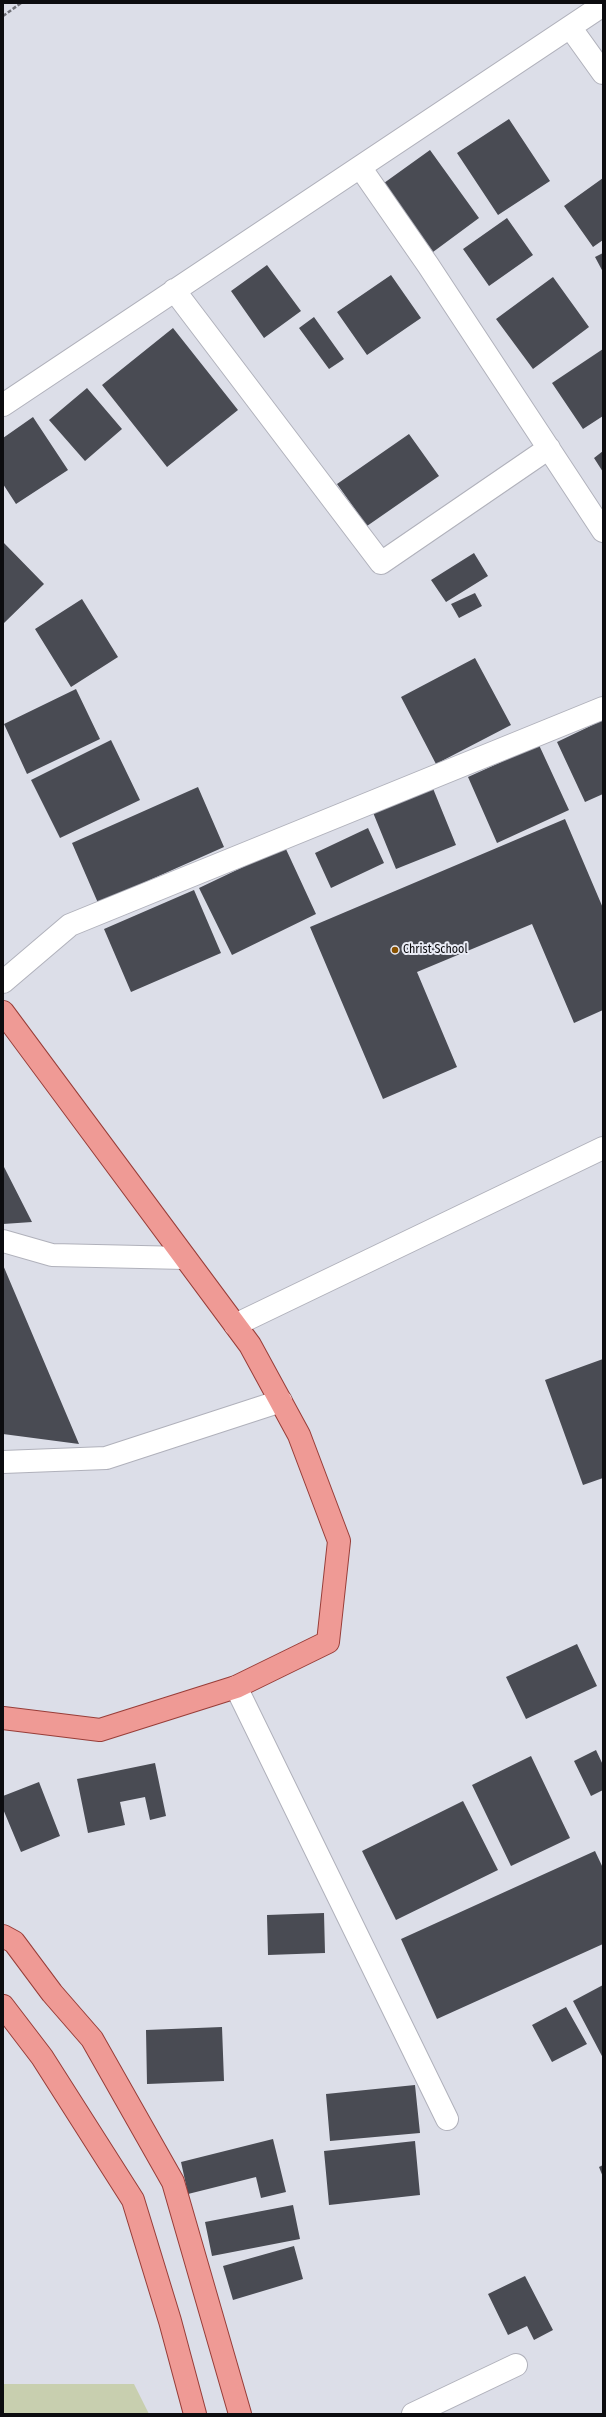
<!DOCTYPE html>
<html>
<head>
<meta charset="utf-8">
<style>
	body { margin:0 }
	#map { position:relative; width:606px; height:2417px; overflow:hidden; background:#dcdee8; font-family:"Fira Sans Condensed",sans-serif }
	canvas { display:block }
	.frame { position:absolute; inset:0; border:4px solid #0c0c0f; pointer-events:none }
</style>
</head>
<body>
<div id="map">
<canvas width="606" height="2417"></canvas>
<div class="frame"></div>
</div>
<script>
const ctx = document.querySelector('canvas').getContext('2d');
ctx.lineJoin = 'round';
function fillPath(path, color) {
  ctx.fillStyle = color;
  ctx.fill(path, 'evenodd');
}
function poly(rows) {
  const path = new Path2D();
  for (const r of rows) {
    path.moveTo(r[0], r[1]);
    for (let i = 2; i < r.length; i += 2) path.lineTo(r[i], r[i + 1]);
  }
  return path;
}
function stroke(path, color, width, dash) {
  ctx.strokeStyle = color;
  ctx.lineWidth = width;
  ctx.lineCap = dash ? 'butt' : 'round';
  ctx.setLineDash(dash || []);
  ctx.stroke(path);
}
function write(font, color, halo, rows, align = 'center') {
  ctx.font = font + ' "Fira Sans Condensed",sans-serif';
  ctx.lineWidth = 4;
  ctx.setLineDash([]);
  ctx.textBaseline = 'middle';
  ctx.strokeStyle = halo;
  ctx.fillStyle = color;
  for (const [text, x, y, turn = 0] of rows) {
    ctx.save();
    ctx.translate(x, y);
    ctx.rotate((+turn || 0) * Math.PI / 180);
    ctx.textAlign = isNaN(turn) ? turn : align;
    if (halo) ctx.strokeText(text, 0, 0);
    ctx.fillText(text, 0, 0);
    ctx.restore();
  }
}
fillPath(poly([
	[3,2384,134,2384,149,2414,3,2414]
]), '#c8cfaf');
fillPath(poly([
	[509,119,550,181,498,215,457,153],
	[430,150,479,218,433,252,384,183],
	[603,178,603,240,593,247,564,206],
	[507,218,533,255,489,286,463,249],
	[603,253,603,272,595,257],
	[267,265,301,311,264,338,231,291],
	[391,275,421,318,367,355,337,312],
	[553,277,589,327,533,369,496,319],
	[314,317,344,359,329,369,299,328],
	[173,328,238,410,167,467,102,385],
	[603,349,603,416,583,429,552,383],
	[87,388,122,429,85,461,49,420],
	[33,417,68,470,16,504,3,484,3,438],
	[409,434,439,476,367,526,337,484],
	[603,451,603,472,594,458],
	[3,542,44,584,3,624],
	[474,553,488,576,446,602,431,580],
	[475,593,482,606,459,618,451,604],
	[82,599,118,657,71,687,35,629],
	[475,658,511,725,436,764,401,697],
	[76,689,100,739,27,774,4,724],
	[603,720,603,794,585,802,557,742],
	[111,740,140,800,60,838,31,780],
	[539,745,569,810,497,843,468,777],
	[432,786,456,845,396,869,372,810],
	[198,787,224,847,98,903,72,843],
	[565,819,603,908,603,1010,574,1023,532,924,417,972,457,1067,383,1099,310,927],
	[368,828,384,863,331,888,315,853],
	[285,847,316,914,232,955,199,888],
	[194,890,221,953,131,992,104,929],
	[3,1165,32,1222,3,1224],
	[3,1265,79,1444,3,1434],
	[603,1359,603,1478,583,1485,545,1380],
	[577,1644,597,1686,526,1719,506,1677],
	[596,1750,603,1765,603,1790,591,1796,574,1761],
	[531,1756,570,1838,511,1866,472,1785],
	[155,1763,166,1816,150,1820,145,1797,120,1802,125,1825,88,1833,77,1779],
	[39,1782,60,1836,21,1852,3,1809,3,1796],
	[463,1801,498,1870,396,1920,362,1851],
	[595,1851,603,1868,603,1944,437,2019,401,1939],
	[324,1913,325,1953,268,1955,267,1915],
	[603,1985,603,2058,573,2001],
	[566,2007,587,2044,552,2062,532,2025],
	[222,2027,224,2081,147,2084,146,2030],
	[415,2085,420,2133,330,2141,326,2094],
	[273,2139,286,2192,261,2198,256,2177,188,2194,181,2162],
	[415,2141,420,2195,329,2205,324,2151],
	[603,2165,603,2177,599,2167],
	[293,2205,300,2239,212,2256,205,2222],
	[294,2246,303,2279,233,2300,223,2266],
	[525,2276,553,2330,534,2340,527,2326,508,2335,488,2294]
]), '#494b53');
const minor = poly([
	[570,27,603,73],
	[360,167,428,265,603,531],
	[174,290,381,563,549,448],
	[3,405,603,5],
	[3,982,70,925,603,708],
	[3,1241,52,1255,185,1258],
	[235,1325,603,1148],
	[3,1462,106,1458,281,1401],
	[236,1687,447,2119],
	[413,2414,516,2365]
]);
const major = poly([
	[3,1012,250,1345,299,1435,339,1541,328,1642,236,1687,100,1730,3,1718],
	[3,1936,14,1942,52,1993,92,2039,173,2182,240,2414],
	[3,2006,42,2057,133,2200,170,2321,195,2414]
]);
stroke(minor, '#b0b1bb', 24);
stroke(major, '#983d38', 24);
stroke(poly([
	[3,16,21,3]
]), '#717178', 2.5, [4, 2]);
stroke(minor, '#fff', 22);
stroke(major, '#ef9a95', 22);
for (const [x, y, r, color] of [
	[395,950,4,"#875100"]
]) {
  const dot = new Path2D();
  dot.arc(x, y, r, 0, 2 * Math.PI);
  ctx.fillStyle = color;
  ctx.fill(dot);
  stroke(dot, '#e9ebf5', 1.5);
}
write('12px', '#0c0c0f', '#e9ebf5', [
	["Christ School",403,950]
], 'left');
</script>
</body>
</html>
